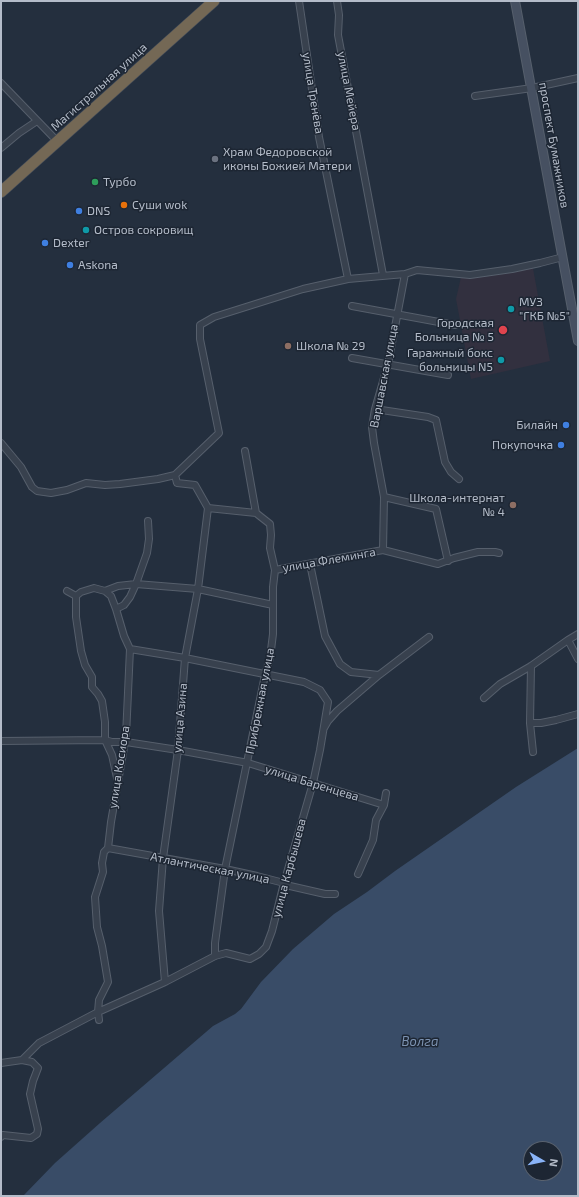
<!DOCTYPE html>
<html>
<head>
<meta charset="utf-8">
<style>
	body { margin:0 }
	#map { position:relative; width:579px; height:1197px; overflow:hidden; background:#242f3e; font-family:"Exo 2",sans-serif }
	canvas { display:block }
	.frame { position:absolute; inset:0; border:2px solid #b4bcc9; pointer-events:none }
	.north { position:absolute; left:523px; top:1141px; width:40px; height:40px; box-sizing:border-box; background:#1d2633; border:1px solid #59626f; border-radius:50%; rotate:99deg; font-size:11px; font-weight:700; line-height:16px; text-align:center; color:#b4bcc9 }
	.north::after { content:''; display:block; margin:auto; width:14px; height:18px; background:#8ab4f8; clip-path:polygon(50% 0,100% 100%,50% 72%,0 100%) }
</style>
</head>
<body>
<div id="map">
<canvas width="579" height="1197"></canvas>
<div class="frame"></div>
<div class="north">N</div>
</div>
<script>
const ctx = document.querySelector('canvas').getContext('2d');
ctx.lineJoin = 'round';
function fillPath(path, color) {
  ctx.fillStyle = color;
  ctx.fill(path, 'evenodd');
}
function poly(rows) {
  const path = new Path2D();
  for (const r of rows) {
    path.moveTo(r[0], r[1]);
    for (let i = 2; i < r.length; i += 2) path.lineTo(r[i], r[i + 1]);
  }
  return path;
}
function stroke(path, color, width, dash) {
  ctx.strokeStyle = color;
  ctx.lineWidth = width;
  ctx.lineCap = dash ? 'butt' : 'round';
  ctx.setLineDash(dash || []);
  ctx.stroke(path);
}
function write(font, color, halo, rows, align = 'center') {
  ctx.font = font + ' "Exo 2",sans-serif';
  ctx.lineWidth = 3;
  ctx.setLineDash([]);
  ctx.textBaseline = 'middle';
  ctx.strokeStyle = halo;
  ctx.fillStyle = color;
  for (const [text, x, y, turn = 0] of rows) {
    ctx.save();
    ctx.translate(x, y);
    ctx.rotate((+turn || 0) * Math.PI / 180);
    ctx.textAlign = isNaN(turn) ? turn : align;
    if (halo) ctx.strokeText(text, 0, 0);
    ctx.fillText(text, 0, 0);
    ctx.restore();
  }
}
fillPath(poly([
	[532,263,550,361,471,379,456,299,461,277]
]), '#32303f');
fillPath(poly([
	[578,748,578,1196,23,1196,55,1163,100,1123,213,1026,235,1014,241,1009,261,982,293,949,334,914,367,892,395,871,516,787],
	[531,1149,555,1149,555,1173,531,1173]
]), '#394c67');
const street = poly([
	[299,1,319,137,348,279],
	[337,1,339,15,338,35,383,275],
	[1,83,57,141],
	[475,96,532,88,578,78],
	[1,148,19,133,37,121],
	[352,306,455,325],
	[352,358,448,375],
	[375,409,428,417,436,420,445,462,451,472,459,479],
	[1,443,21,467,32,487,37,491,51,493,67,490,86,483,105,485,120,484,158,479,175,475,219,433,200,339,200,325,214,317,303,289,348,279,405,274,417,270,470,275,512,269,540,263,563,257],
	[384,497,436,509,448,561],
	[208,508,256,513],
	[383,550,384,497,374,443,372,427,375,409,388,364,405,274],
	[310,564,325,636,340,664,351,672,379,675,429,637],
	[275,570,383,550,438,564,454,558,478,552,495,552,499,553],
	[67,591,76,596,76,617,81,651,85,665,92,677,92,687,98,694,102,701,105,722,105,740,112,755,117,778],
	[105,591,111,596,116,609],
	[76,596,81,592,94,588,105,591,118,586,136,584,198,589,273,605],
	[578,634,568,640,578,659],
	[531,666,530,723,533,752],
	[484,698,500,684,531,666,568,640],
	[530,723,541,723,556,720,578,714],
	[324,728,328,721,337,711,379,675],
	[1,741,105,740,112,742,126,742,178,750,248,763,384,805],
	[108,848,225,869,257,876,284,883,290,886,325,894,335,894],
	[358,874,373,840,376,820,384,805,386,793],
	[215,956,215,943,225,869,265,675,270,658,273,634,273,587,275,570,270,548,271,535,270,524,256,513,245,451],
	[165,982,159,911,163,858,178,750,185,658,198,589,208,508,195,485,177,483,175,475],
	[99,1020,98,1012,99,1000,108,982,102,946,97,927,95,897,103,872,102,863,104,852,108,848,111,822,126,736,130,649,124,636,116,609,124,605,130,597,136,584,147,553,149,539,148,521],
	[1,1063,22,1060,39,1043,98,1012,165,982,215,956,226,953,250,959,259,954,266,947,272,931,284,883,313,783,320,750,328,702,320,690,304,682,185,658,130,649],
	[1,1137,3,1135,31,1138,37,1134,38,1129,30,1094,33,1081,38,1068,32,1062,22,1060]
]);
const secondary = poly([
	[515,1,578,341]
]);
const highway = poly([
	[1,192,214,1]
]);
stroke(street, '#565f6c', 8);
stroke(secondary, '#565f6c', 10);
stroke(highway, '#434c59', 12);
stroke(street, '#38414e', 6);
stroke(secondary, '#465061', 8);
stroke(highway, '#746855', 11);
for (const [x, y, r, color] of [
	[215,159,4,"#6b7280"],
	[95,182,4,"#2e9e5b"],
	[124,205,4,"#e8710a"],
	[79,211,4,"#3f7fe0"],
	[86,230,4,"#0f9aa8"],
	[45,243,4,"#3f7fe0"],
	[70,265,4,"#3f7fe0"],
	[511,309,4,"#0f9aa8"],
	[503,330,5,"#e0444e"],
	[288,346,4,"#8d6e63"],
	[501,360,4,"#0f9aa8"],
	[566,425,4,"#3f7fe0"],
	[561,445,4,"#3f7fe0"],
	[513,505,4,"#8d6e63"]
]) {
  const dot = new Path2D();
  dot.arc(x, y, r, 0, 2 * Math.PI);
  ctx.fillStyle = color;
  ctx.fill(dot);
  stroke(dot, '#1d2633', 1.5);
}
write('12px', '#b4bcc9', '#1d2633', [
	["Магистральная улица",99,87,-42],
	["улица Мейера",349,91,79],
	["улица Тренёва",313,93,81],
	["проспект Бумажников",554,145,80],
	["Варшавская улица",384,376,-79],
	["улица Флеминга",329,560,-10],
	["Прибрежная улица",260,701,-79],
	["улица Азина",180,718,-85],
	["улица Косиора",119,767,-81],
	["улица Баренцева",312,783,17],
	["Атлантическая улица",210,868,11],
	["улица Карбышева",289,868,-75]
]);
write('12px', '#b4bcc9', '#1d2633', [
	["Храм Федоровской",223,152],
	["иконы Божией Матери",223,166],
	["Турбо",103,182],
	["Суши wok",132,205],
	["DNS",87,211],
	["Остров сокровищ",94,230],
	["Dexter",53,243],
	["Askona",78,265],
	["МУЗ",519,302],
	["\"ГКБ №5\"",519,316],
	["Городская",494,323,"right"],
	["Больница № 5",494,337,"right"],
	["Школа № 29",296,346],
	["Гаражный бокс",493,353,"right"],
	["больницы N5",493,367,"right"],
	["Билайн",558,425,"right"],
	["Покупочка",553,445,"right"],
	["Школа-интернат",505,498,"right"],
	["№ 4",505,512,"right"]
], 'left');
write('italic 13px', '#7c92b1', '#1d2633', [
	["Волга",420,1042]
]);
</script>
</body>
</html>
